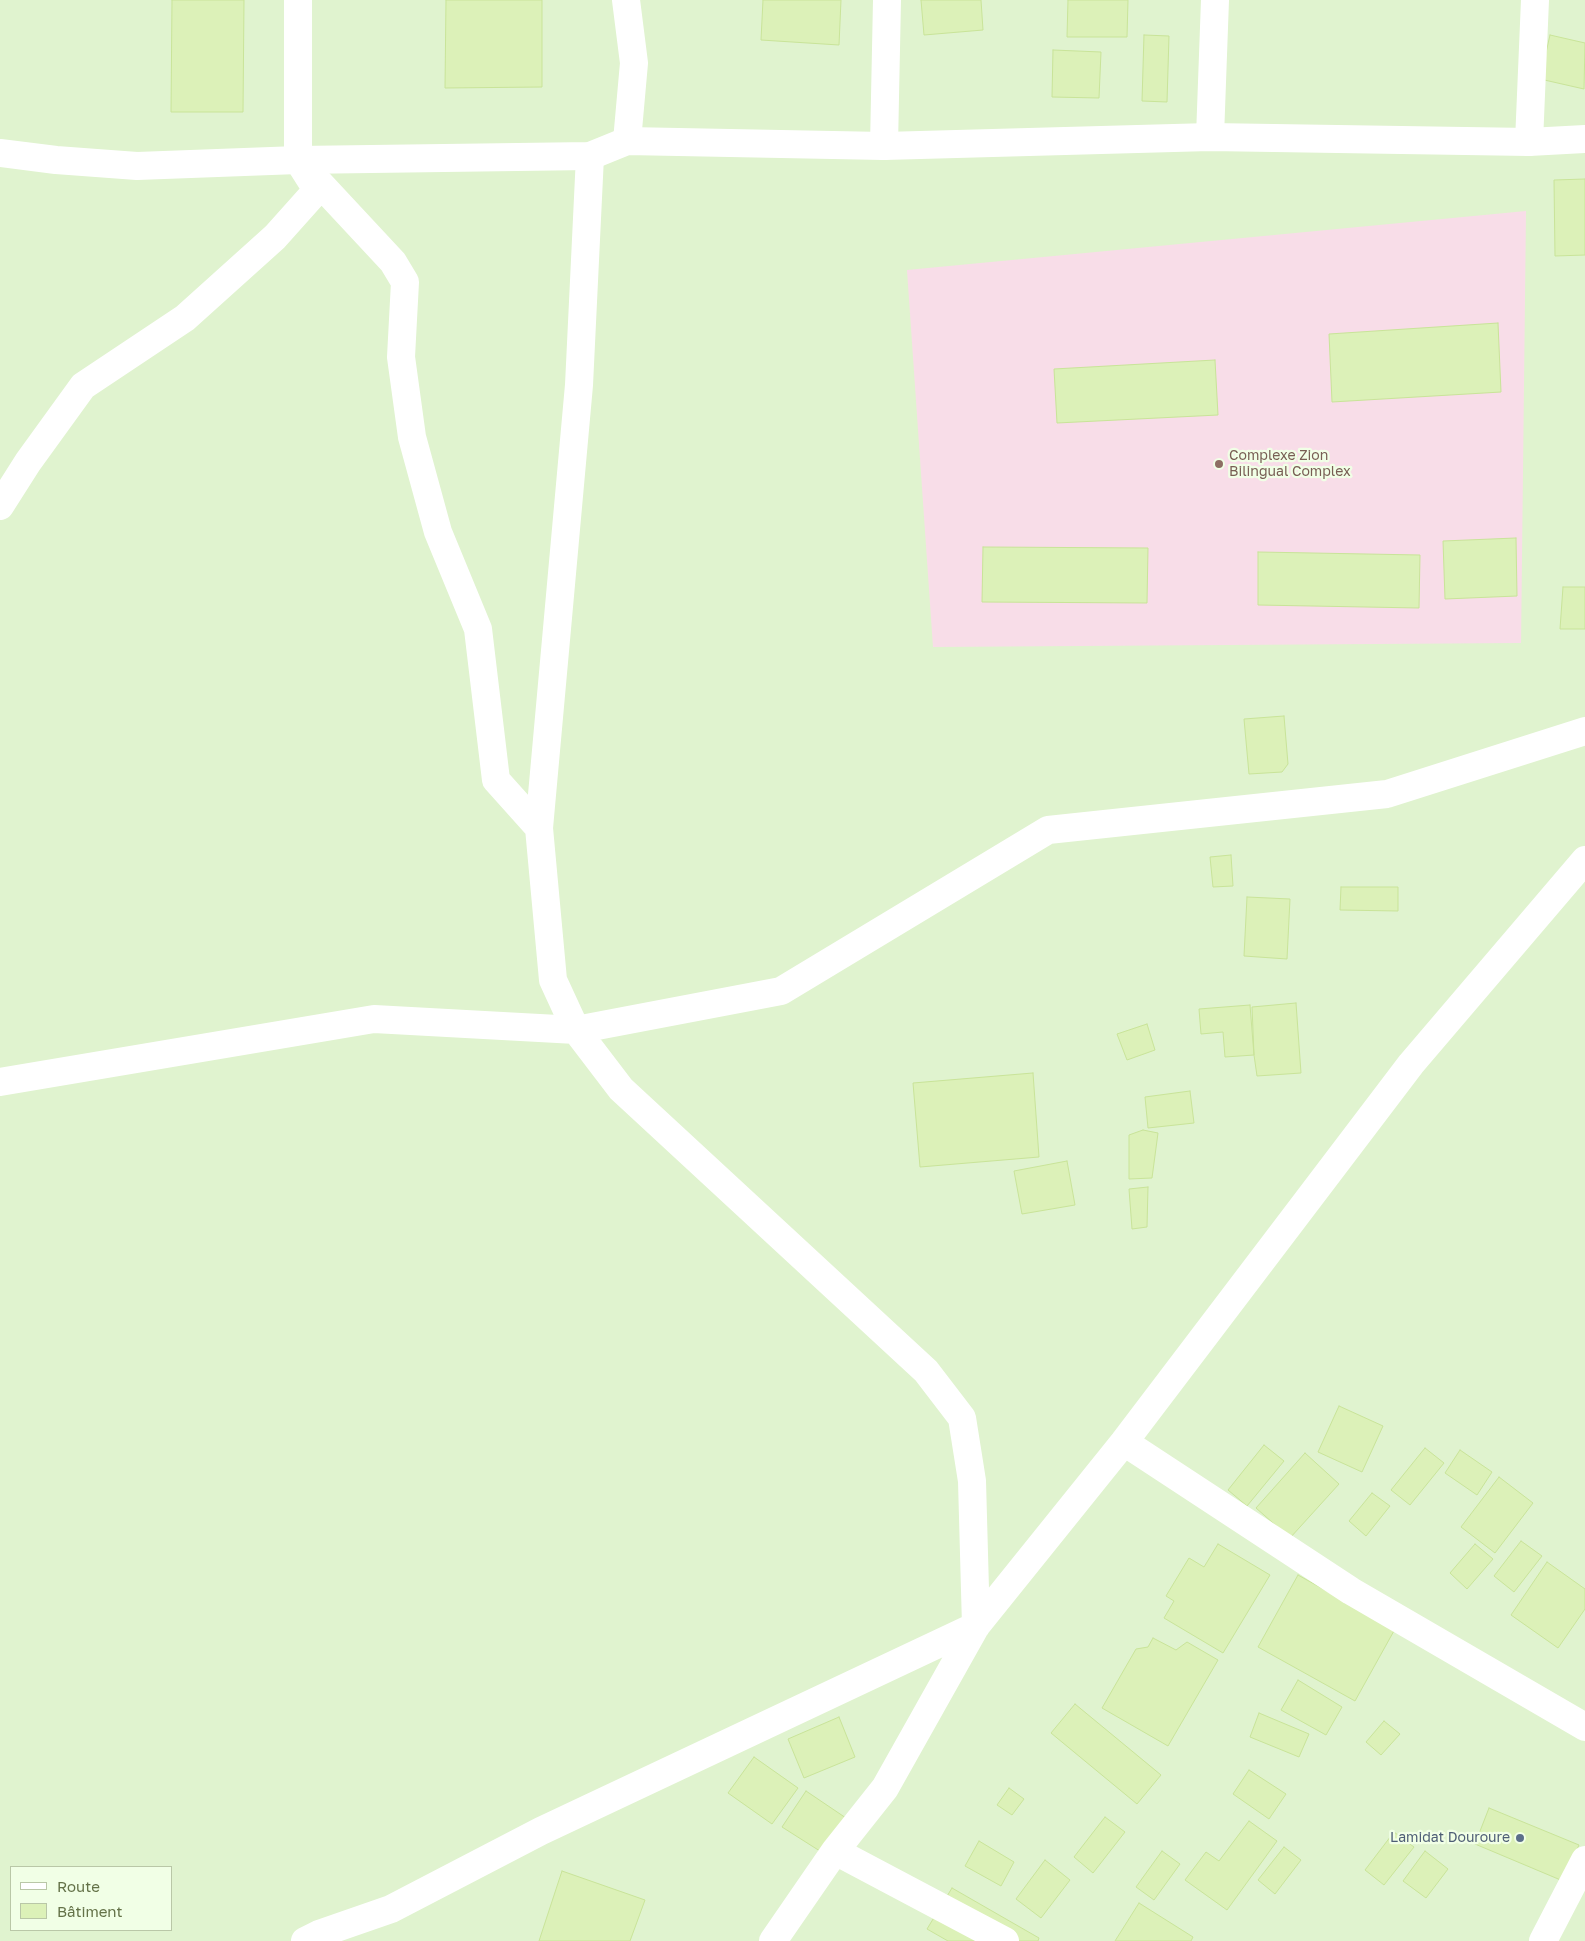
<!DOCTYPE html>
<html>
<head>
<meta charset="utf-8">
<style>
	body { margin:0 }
	#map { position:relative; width:1585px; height:1941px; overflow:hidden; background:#ecfce0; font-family:"Golos Text",sans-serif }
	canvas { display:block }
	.legend { position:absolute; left:10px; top:1866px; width:162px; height:65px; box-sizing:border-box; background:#f1ffe6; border:1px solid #b9c7a7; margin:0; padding:6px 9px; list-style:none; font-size:15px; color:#647248 }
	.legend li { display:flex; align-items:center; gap:10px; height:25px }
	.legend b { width:25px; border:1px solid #b9c7a7 }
</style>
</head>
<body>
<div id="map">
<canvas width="1585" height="1941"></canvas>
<ul class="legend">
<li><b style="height:6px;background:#fff"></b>Route</li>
<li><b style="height:14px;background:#dcf1b8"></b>Bâtiment</li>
</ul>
</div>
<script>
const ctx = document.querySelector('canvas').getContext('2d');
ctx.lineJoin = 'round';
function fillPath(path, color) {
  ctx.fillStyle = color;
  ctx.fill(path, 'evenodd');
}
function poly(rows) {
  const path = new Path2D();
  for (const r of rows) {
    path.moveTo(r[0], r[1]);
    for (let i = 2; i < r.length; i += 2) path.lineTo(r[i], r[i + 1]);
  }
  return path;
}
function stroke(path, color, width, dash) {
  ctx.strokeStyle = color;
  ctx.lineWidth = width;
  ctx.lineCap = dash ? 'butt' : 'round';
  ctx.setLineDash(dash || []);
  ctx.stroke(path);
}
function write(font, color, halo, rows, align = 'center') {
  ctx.font = font + ' "Golos Text",sans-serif';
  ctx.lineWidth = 4.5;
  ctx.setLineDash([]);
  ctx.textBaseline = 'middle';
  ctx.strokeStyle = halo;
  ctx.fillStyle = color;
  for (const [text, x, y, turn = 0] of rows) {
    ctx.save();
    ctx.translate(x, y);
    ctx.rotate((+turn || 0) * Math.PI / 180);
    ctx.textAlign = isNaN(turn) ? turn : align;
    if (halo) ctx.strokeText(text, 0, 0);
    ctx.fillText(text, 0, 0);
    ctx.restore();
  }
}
fillPath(poly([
	[0,0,1585,0,1585,1941,0,1941],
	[11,1867,171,1867,171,1930,11,1930]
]), '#e0f3cf');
fillPath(poly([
	[1526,211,1521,643,933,647,907,270]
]), '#f8dde8');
const building = poly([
	[172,0,244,0,243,112,171,112,172,0],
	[446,0,542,0,542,87,445,88,446,0],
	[763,0,841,0,839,45,761,40,763,0],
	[921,0,981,0,983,30,924,35,921,0],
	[1068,0,1128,0,1127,37,1067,37,1068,0],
	[1144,35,1169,36,1167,102,1142,101,1144,35],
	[1550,35,1585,43,1584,89,1540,79,1550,35],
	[1053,50,1101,52,1099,98,1052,97,1053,50],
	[1585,179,1585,255,1555,256,1554,180,1585,179],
	[1498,323,1501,392,1332,402,1329,334,1498,323],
	[1215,360,1218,415,1057,423,1054,369,1215,360],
	[1516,538,1517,596,1445,599,1443,541,1516,538],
	[983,547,1148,548,1147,603,982,602,983,547],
	[1258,552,1420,555,1419,608,1258,605,1258,552],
	[1563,587,1585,587,1585,629,1560,629,1563,587],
	[1284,716,1288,764,1282,772,1249,774,1244,719,1284,716],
	[1231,855,1233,886,1213,887,1210,857,1231,855],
	[1341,887,1398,887,1398,911,1340,910,1341,887],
	[1247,897,1290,899,1287,959,1244,956,1247,897],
	[1296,1003,1301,1073,1257,1076,1254,1055,1252,1007,1296,1003],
	[1250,1005,1254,1055,1225,1057,1223,1032,1201,1034,1199,1009,1250,1005],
	[1147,1024,1155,1050,1127,1060,1117,1034,1147,1024],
	[1033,1073,1039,1157,920,1167,913,1083,1033,1073],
	[1190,1091,1194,1123,1148,1128,1145,1097,1190,1091],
	[1143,1130,1158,1133,1152,1178,1129,1179,1129,1135,1143,1130],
	[1067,1161,1075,1205,1022,1214,1014,1171,1067,1161],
	[1148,1187,1147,1227,1132,1229,1129,1189,1148,1187],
	[1339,1406,1383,1426,1362,1472,1318,1452,1339,1406],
	[1264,1445,1284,1461,1247,1506,1228,1490,1264,1445],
	[1425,1448,1444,1463,1410,1505,1391,1490,1425,1448],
	[1460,1450,1492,1472,1477,1495,1445,1473,1460,1450],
	[1305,1453,1339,1484,1290,1538,1256,1508,1305,1453],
	[1499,1477,1533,1503,1495,1553,1461,1527,1499,1477],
	[1372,1493,1390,1506,1366,1536,1349,1521,1372,1493],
	[1521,1541,1542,1556,1514,1592,1494,1576,1521,1541],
	[1218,1544,1270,1575,1223,1653,1164,1618,1174,1601,1166,1596,1189,1558,1204,1567,1218,1544],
	[1475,1544,1493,1559,1467,1589,1450,1573,1475,1544],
	[1547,1562,1585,1589,1585,1609,1558,1648,1511,1615,1547,1562],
	[1298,1575,1395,1629,1355,1701,1258,1647,1298,1575],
	[1153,1638,1176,1650,1187,1642,1218,1660,1168,1746,1102,1708,1136,1649,1148,1647,1153,1638],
	[1298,1680,1342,1707,1326,1735,1281,1710,1298,1680],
	[1075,1704,1161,1775,1137,1804,1051,1733,1075,1704],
	[1259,1713,1309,1734,1299,1757,1250,1737,1259,1713],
	[839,1717,855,1757,804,1778,788,1739,839,1717],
	[1384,1721,1400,1734,1381,1755,1366,1742,1384,1721],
	[754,1757,798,1788,772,1824,728,1793,754,1757],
	[1249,1770,1286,1794,1269,1819,1233,1794,1249,1770],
	[1009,1788,1024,1799,1012,1815,997,1805,1009,1788],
	[806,1791,846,1818,823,1853,782,1827,806,1791],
	[1489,1808,1579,1845,1563,1881,1475,1844,1489,1808],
	[1105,1817,1125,1832,1093,1873,1074,1857,1105,1817],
	[1249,1821,1277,1841,1227,1910,1185,1880,1206,1852,1219,1861,1249,1821],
	[1394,1832,1414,1847,1384,1885,1365,1870,1394,1832],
	[979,1841,1014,1862,1001,1886,965,1866,979,1841],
	[1284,1847,1301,1860,1275,1894,1258,1880,1284,1847],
	[1162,1851,1180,1864,1154,1900,1136,1887,1162,1851],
	[1425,1851,1448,1869,1426,1898,1403,1881,1425,1851],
	[1045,1860,1070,1880,1041,1918,1016,1899,1045,1860],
	[562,1871,645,1900,630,1941,539,1941,562,1871],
	[952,1888,1039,1938,1038,1941,948,1941,927,1929,952,1888],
	[1139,1903,1193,1937,1191,1941,1115,1941,1139,1903]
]);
fillPath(building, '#dcf1b8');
stroke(building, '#c9e499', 1);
stroke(poly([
	[626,0,634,63,627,141],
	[1210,137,1215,0],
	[1529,142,1535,0],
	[884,146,887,0],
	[298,160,393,262,405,282,401,357,412,437,438,532,478,629,496,780,539,828],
	[0,506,28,462,83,386,185,318,275,237,317,190,298,160,298,0],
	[0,1082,374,1019,576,1030,781,991,1048,830,1387,794,1585,731],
	[1124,1442,1351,1591,1585,1727],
	[835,1851,1005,1941],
	[305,1941,319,1934,391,1909,541,1831,976,1626,972,1481,962,1418,926,1371,621,1089,576,1030,553,980,539,828,579,385,590,156],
	[773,1941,835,1851,885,1788,976,1626,1124,1442,1411,1064,1585,860],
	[1543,1941,1585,1860]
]), '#fff', 28);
stroke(poly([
	[0,153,56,160,137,166,298,160,590,156,627,141,884,146,1210,137,1529,142,1585,139]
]), '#fff', 28);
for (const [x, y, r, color] of [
	[1219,464,5,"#8d6e63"],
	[1520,1838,5,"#5c6f8a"]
]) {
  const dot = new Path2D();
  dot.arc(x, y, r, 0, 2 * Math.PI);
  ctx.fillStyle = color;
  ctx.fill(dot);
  stroke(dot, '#f1ffe6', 2);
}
write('14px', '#785e54', '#f1ffe6', [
	["Complexe Zion",1229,456],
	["Bilingual Complex",1229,472]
], 'left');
write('14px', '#4e5e75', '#f1ffe6', [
	["Lamidat Douroure",1510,1838]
], 'right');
</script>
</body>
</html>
